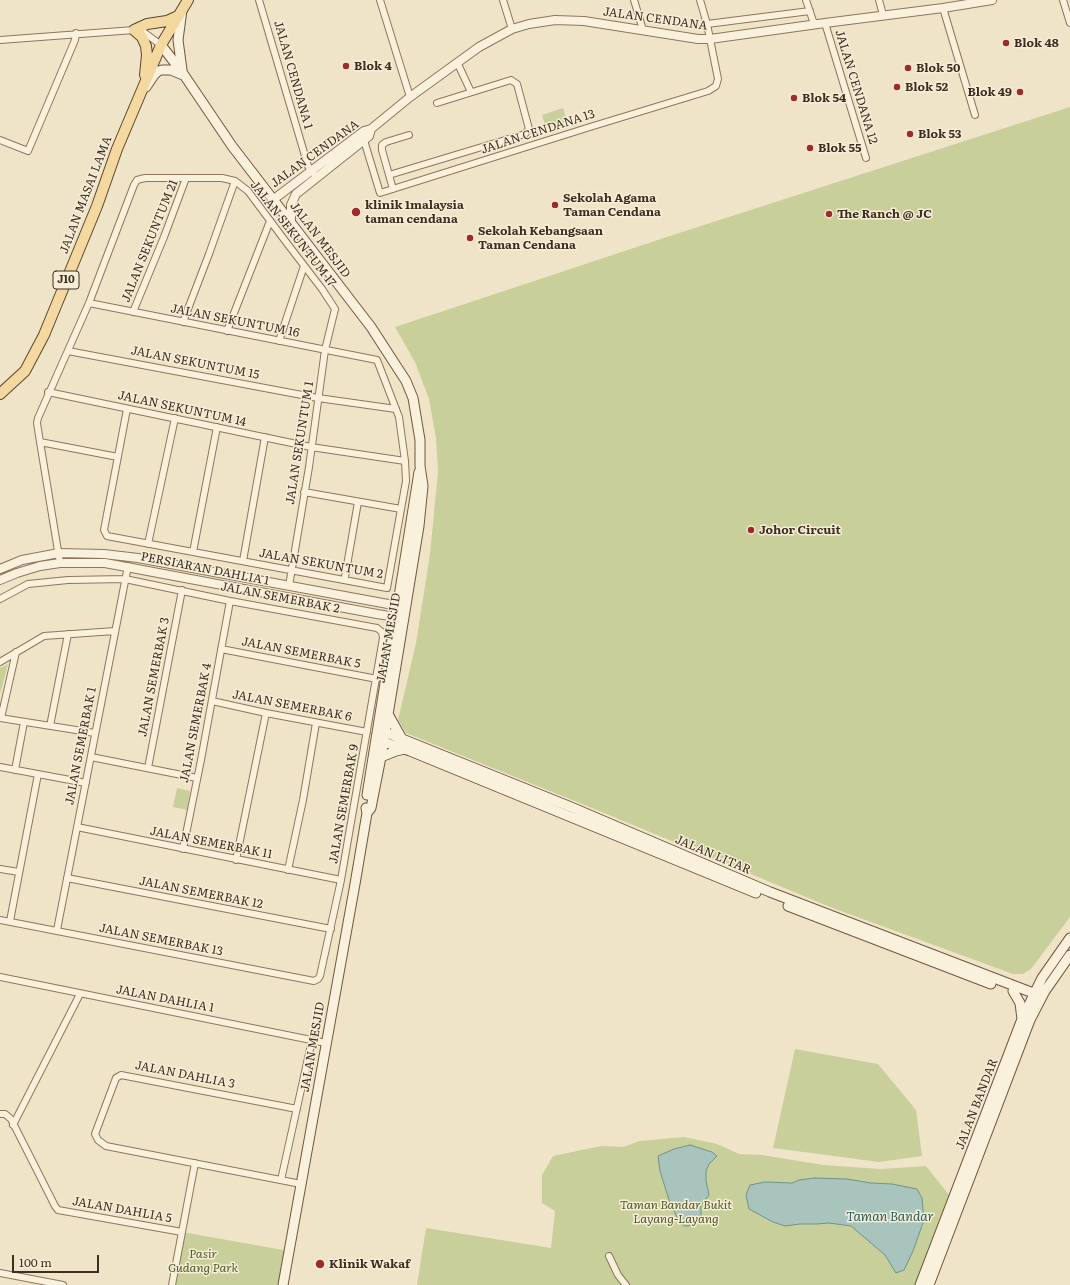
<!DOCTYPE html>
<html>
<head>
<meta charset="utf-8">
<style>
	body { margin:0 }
	#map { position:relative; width:1070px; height:1285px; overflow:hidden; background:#f0e4c8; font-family:Literata,serif }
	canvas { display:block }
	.scale { position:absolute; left:12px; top:1255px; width:87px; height:18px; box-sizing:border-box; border:2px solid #3d2e20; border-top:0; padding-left:5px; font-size:12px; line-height:14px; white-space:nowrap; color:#3d2e20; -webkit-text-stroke:3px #f7eed8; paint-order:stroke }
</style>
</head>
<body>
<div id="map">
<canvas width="1070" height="1285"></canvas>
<div class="scale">100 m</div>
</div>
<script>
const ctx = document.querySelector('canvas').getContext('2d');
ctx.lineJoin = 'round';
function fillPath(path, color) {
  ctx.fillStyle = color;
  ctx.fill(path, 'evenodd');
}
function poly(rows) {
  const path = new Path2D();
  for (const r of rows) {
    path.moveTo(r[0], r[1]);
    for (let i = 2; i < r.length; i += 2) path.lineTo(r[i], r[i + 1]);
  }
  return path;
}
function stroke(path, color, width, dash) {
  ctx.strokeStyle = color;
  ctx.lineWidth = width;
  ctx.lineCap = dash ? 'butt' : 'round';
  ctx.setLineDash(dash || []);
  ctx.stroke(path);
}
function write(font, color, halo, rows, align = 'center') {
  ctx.font = font + ' Literata,serif';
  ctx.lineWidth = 3;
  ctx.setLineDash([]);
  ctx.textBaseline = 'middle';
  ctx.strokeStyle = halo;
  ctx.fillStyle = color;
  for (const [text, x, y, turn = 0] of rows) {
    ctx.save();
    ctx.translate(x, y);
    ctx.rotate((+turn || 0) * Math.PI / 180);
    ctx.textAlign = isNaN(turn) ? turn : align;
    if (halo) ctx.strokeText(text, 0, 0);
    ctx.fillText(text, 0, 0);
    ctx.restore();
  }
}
fillPath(poly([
	[1070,107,1070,917,1031,969,1023,974,1013,974,830,907,597,810,406,733,398,720,416,643,430,554,438,472,436,438,429,399,415,362,395,327,673,235],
	[563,108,567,122,546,128,542,115],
	[8,664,0,694,0,668],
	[177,788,190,791,187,810,173,807],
	[795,1049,878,1064,916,1110,922,1156,879,1162,773,1148],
	[684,1137,717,1144,739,1154,762,1155,823,1165,881,1169,926,1166,953,1200,918,1285,417,1285,426,1228,551,1248,555,1211,542,1203,542,1175,553,1156,601,1146,623,1147,640,1141],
	[182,1232,289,1251,283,1285,172,1285]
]), '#c9cf9b');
const water = poly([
	[690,1145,712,1152,717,1156,709,1164,706,1171,706,1181,709,1195,701,1205,701,1218,689,1226,684,1226,680,1223,670,1203,660,1171,658,1156,674,1149,690,1145],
	[815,1178,847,1179,871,1183,892,1184,917,1189,922,1198,924,1220,913,1251,904,1270,896,1273,885,1255,851,1226,829,1223,817,1224,800,1224,785,1226,773,1222,749,1209,746,1195,750,1185,765,1182,792,1183,799,1180,815,1178]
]);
fillPath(water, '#a9c4bc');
stroke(water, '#6f938a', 1);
const minor = poly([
	[259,0,308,166,314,174],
	[380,0,410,97],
	[503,0,512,29],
	[634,0,643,30],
	[806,0,814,24],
	[879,0,883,15],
	[1063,0,1070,23],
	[943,8,975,115],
	[825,23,866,158],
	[707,24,810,11],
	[0,40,134,30,142,31,161,45],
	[457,62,471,92],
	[409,135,386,142,382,145,382,150,389,175,525,134,529,129,517,84,511,80,437,103],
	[363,137,380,193,590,127,708,91,716,86,718,79,707,24,700,0],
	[0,140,28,151,75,40,76,33],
	[389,175,393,189],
	[89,303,377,360,399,417,405,461,406,481,387,588,107,536,104,530,127,409],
	[133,312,164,237,186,178],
	[183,322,209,254,235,181],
	[227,331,270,221],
	[279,341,304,266],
	[68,351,318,398,396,409],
	[48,392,311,447,405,461],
	[40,442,118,457],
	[304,492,401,509],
	[148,544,175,418],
	[193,552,217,427],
	[243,561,265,437],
	[60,563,40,442,37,423,38,418,89,303,134,185,137,180,145,178,222,178,235,181,248,191,286,242,322,289,335,309,325,350,309,467,289,586],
	[345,577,358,502],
	[0,599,28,584,68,580,125,579,230,601,377,628,382,632,383,638,341,880,320,976,318,979,314,981,0,920],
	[221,649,377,679],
	[0,662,44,636,115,631],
	[212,701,266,713,367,732],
	[0,718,95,733],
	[1,718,16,652],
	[50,726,68,634],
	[91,757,197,778],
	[0,767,86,783],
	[148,768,182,590],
	[15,770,24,722],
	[77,827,341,880],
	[183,849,201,760,230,601],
	[236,860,266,713],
	[0,869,19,872],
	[288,870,303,800,316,723],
	[67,878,331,929],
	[10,921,38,774],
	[57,930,128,566],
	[0,977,326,1043],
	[297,1109,121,1075,116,1078,95,1134,98,1140,106,1146,301,1184],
	[0,1114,5,1114,11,1119,55,1206,58,1210,182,1232],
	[13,1125,80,994],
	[281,1180,312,1040],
	[609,1256,618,1275,626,1285],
	[0,1273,63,1285],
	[172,1285,195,1163]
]);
const tertiary = poly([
	[274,199,364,131,371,129,410,97,479,47,512,29,529,24,555,20,584,21,698,39,710,39,825,23,943,8,992,0],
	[291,222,291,205,296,194,369,136,371,129],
	[0,569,22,560,59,553,104,554,138,558,388,604,395,603,400,597],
	[0,580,17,573,40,566,60,563,105,563,377,614,396,617,401,614]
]);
const secondary = poly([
	[161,45,182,72,232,146,371,327,406,381,413,398,420,440,420,466,423,486,419,526,381,757,371,808,367,813],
	[182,70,178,40,182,10],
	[146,87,154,75,158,71,162,70,171,70,183,75],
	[388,714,402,739],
	[380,730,571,807,770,892,1041,996],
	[378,740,410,751,756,893],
	[381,757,396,751,405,749],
	[367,795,419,472],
	[788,906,991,984],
	[1013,991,1020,1003,1022,1019],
	[283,1285,355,884,367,813,366,808],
	[920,1285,1022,1019,1042,978,1070,938],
	[929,1285,1030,1020,1045,991,1070,955]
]);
const primary = poly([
	[145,75,147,55,146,46,142,37,134,30,147,24,167,21,178,16],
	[0,394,25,371,44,335,97,206,117,149,161,45,188,0]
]);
stroke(minor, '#8d765c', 8);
stroke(tertiary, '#8d765c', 10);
stroke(secondary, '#6f573f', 11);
stroke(primary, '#5b4430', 12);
stroke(minor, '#faf1dc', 6);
stroke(tertiary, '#faf1dc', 8);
stroke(secondary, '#faf1dc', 9);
stroke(primary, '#f3d9a0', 10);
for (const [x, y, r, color] of [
	[1006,43,4,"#9e2a2b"],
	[346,66,4,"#9e2a2b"],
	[908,68,4,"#9e2a2b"],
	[897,87,4,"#9e2a2b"],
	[1020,92,4,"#9e2a2b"],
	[794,98,4,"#9e2a2b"],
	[910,134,4,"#9e2a2b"],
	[810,148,4,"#9e2a2b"],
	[555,205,4,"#9e2a2b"],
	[356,212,5,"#9e2a2b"],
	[829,214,4,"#9e2a2b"],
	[470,238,4,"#9e2a2b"],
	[751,530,4,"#9e2a2b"],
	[320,1264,5,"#9e2a2b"]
]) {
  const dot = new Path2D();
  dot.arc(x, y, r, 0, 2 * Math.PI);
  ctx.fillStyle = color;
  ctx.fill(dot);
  stroke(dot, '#f7eed8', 1.5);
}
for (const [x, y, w] of [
	[66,280,26]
]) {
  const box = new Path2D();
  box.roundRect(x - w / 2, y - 9, w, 18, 3);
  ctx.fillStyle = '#f7eed8';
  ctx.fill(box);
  stroke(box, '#3d2e20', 1);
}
write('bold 11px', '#3d2e20', null, [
	["J10",66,280]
]);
write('12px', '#3d2e20', '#f7eed8', [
	["JALAN CENDANA",655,19,8],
	["JALAN CENDANA 1",293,75,74],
	["JALAN CENDANA 12",856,87,73],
	["JALAN CENDANA 13",538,132,-18],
	["JALAN CENDANA",315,154,-36],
	["JALAN MASAI LAMA",86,195,-69],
	["JALAN SEKUNTUM 17",293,234,52],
	["JALAN MESJID",320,240,53],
	["JALAN SEKUNTUM 21",150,241,-68],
	["JALAN SEKUNTUM 16",235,321,11],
	["JALAN SEKUNTUM 15",195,363,11],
	["JALAN SEKUNTUM 14",182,409,12],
	["JALAN SEKUNTUM 1",300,443,-81],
	["JALAN SEKUNTUM 2",321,564,10],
	["PERSIARAN DAHLIA 1",205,569,11],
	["JALAN SEMERBAK 2",280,598,11],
	["JALAN MESJID",389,638,-80],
	["JALAN SEMERBAK 5",301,653,11],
	["JALAN SEMERBAK 3",154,677,-79],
	["JALAN SEMERBAK 6",292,706,11],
	["JALAN SEMERBAK 4",196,723,-79],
	["JALAN SEMERBAK 1",81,746,-79],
	["JALAN SEMERBAK 9",344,804,-80],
	["JALAN SEMERBAK 11",211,843,11],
	["JALAN LITAR",713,855,23],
	["JALAN SEMERBAK 12",201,893,11],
	["JALAN SEMERBAK 13",161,940,11],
	["JALAN DAHLIA 1",165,999,11],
	["JALAN MESJID",313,1047,-80],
	["JALAN DAHLIA 3",185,1075,11],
	["JALAN BANDAR",977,1104,-69],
	["JALAN DAHLIA 5",122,1210,10]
]);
write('bold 12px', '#3d2e20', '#f7eed8', [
	["Blok 48",1014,43],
	["Blok 4",354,66],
	["Blok 50",916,68],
	["Blok 52",905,87],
	["Blok 49",1012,92,"right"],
	["Blok 54",802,98],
	["Blok 53",918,134],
	["Blok 55",818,148],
	["Sekolah Agama",563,198],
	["Taman Cendana",563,212],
	["klinik 1malaysia",365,205],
	["taman cendana",365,219],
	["The Ranch @ JC",837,214],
	["Sekolah Kebangsaan",478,231],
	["Taman Cendana",478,245],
	["Johor Circuit",759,530],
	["Klinik Wakaf",329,1264]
], 'left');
write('italic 12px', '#4d5a26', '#f7eed8', [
	["Taman Bandar Bukit",676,1205],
	["Layang-Layang",676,1219],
	["Pasir",203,1254],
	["Gudang Park",203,1268]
]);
write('italic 13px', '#2f5d5a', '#f7eed8', [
	["Taman Bandar",890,1217]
]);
</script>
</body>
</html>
